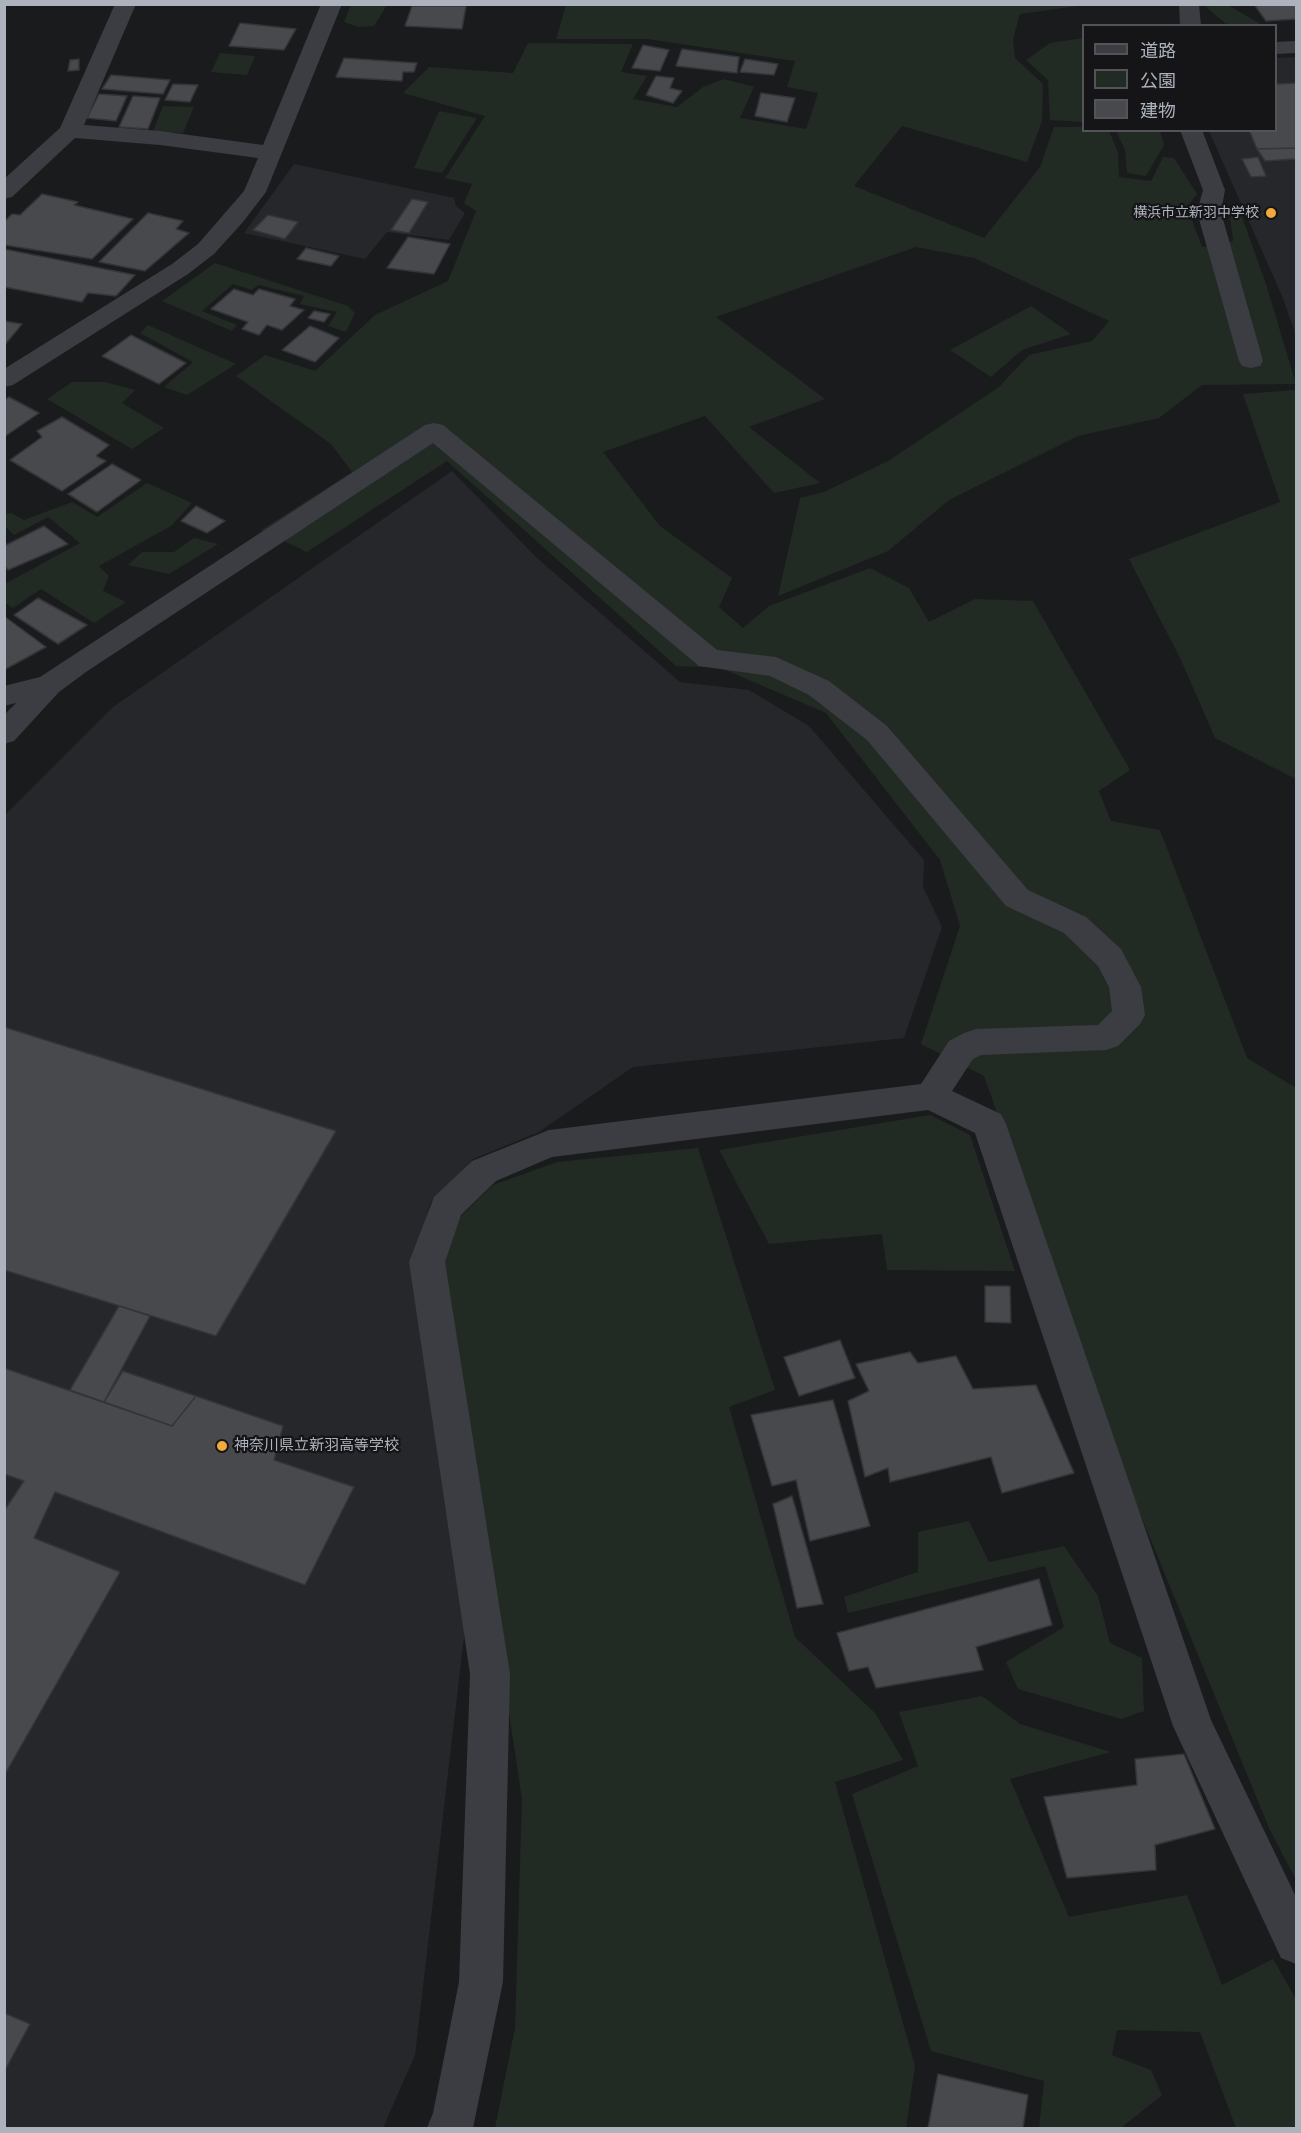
<!DOCTYPE html>
<html>
<head>
<meta charset="utf-8">
<style>
	body { margin:0 }
	#map { position:relative; width:1301px; height:2133px; overflow:hidden; background:#1a1b1d; font-family:"Fira Sans","Noto Sans JP",sans-serif }
	canvas { display:block }
	.frame { position:absolute; inset:0; border:6px solid #adb3bc; pointer-events:none }
	.legend { position:absolute; left:1082px; top:24px; width:195px; height:108px; box-sizing:border-box; background:#151518; border:2px solid #52545a; margin:0; padding:8px 10px; list-style:none; font-size:18px; color:#adb3bc }
	.legend li { display:flex; align-items:center; gap:12px; height:30px }
	.legend b { width:30px; border:2px solid #52545a }
</style>
</head>
<body>
<div id="map">
<canvas width="1301" height="2133"></canvas>
<div class="frame"></div>
<ul class="legend">
<li><b style="height:8px;background:#3b3d42"></b>道路</li>
<li><b style="height:16px;background:#222b23"></b>公園</li>
<li><b style="height:16px;background:#47494d"></b>建物</li>
</ul>
</div>
<script>
const ctx = document.querySelector('canvas').getContext('2d');
ctx.lineJoin = 'round';
function fillPath(path, color) {
  ctx.fillStyle = color;
  ctx.fill(path, 'evenodd');
}
function poly(rows) {
  const path = new Path2D();
  for (const r of rows) {
    path.moveTo(r[0], r[1]);
    for (let i = 2; i < r.length; i += 2) path.lineTo(r[i], r[i + 1]);
  }
  return path;
}
function stroke(path, color, width, dash) {
  ctx.strokeStyle = color;
  ctx.lineWidth = width;
  ctx.lineCap = dash ? 'butt' : 'round';
  ctx.setLineDash(dash || []);
  ctx.stroke(path);
}
function write(font, color, halo, rows, align = 'center') {
  ctx.font = font + ' "Fira Sans","Noto Sans JP",sans-serif';
  ctx.lineWidth = 4.5;
  ctx.setLineDash([]);
  ctx.textBaseline = 'middle';
  ctx.strokeStyle = halo;
  ctx.fillStyle = color;
  for (const [text, x, y, turn = 0] of rows) {
    ctx.save();
    ctx.translate(x, y);
    ctx.rotate((+turn || 0) * Math.PI / 180);
    ctx.textAlign = isNaN(turn) ? turn : align;
    if (halo) ctx.strokeText(text, 0, 0);
    ctx.fillText(text, 0, 0);
    ctx.restore();
  }
}
fillPath(poly([
	[1296,57,1296,335,1282,296,1209,131,1276,130,1276,58],
	[294,164,454,198,456,206,465,213,449,240,387,232,365,259,244,233],
	[452,471,537,558,680,682,749,690,809,726,924,860,923,887,942,927,904,1038,633,1067,539,1132,473,1159,430,1204,413,1265,465,1628,415,2055,383,2128,5,2128,5,815,113,707]
]), '#26272a');
fillPath(poly([
	[1218,4,1228,5,1262,25,1232,25,1225,23,1206,7],
	[351,5,351,4,387,5,374,26,358,27,344,22],
	[566,5,1085,5,1020,14,1013,39,1015,58,1043,84,1042,121,1027,162,902,126,854,186,984,238,1040,167,1054,127,1083,127,1084,130,1109,131,1118,152,1119,177,1151,181,1163,157,1174,158,1197,194,1187,207,1202,247,1233,241,1230,216,1237,203,1266,284,1296,384,1202,385,1159,418,1078,436,949,500,888,551,778,596,800,498,824,492,888,461,999,387,1029,355,1092,341,1109,321,974,258,916,247,716,317,825,399,749,427,820,483,774,493,705,416,603,452,660,526,732,578,719,607,743,628,769,606,870,568,909,588,929,622,975,599,1033,601,1130,770,1099,791,1111,821,1160,830,1247,1058,1296,1088,1296,1880,1269,1828,1132,1494,984,1076,921,1044,960,926,940,860,826,713,721,668,676,666,447,461,307,552,261,530,352,472,331,444,236,376,265,355,315,371,375,315,448,281,476,211,464,203,472,184,445,178,485,116,403,93,429,67,513,73,528,43,633,44,621,72,647,76,633,99,677,107,703,87,724,79,754,87,740,118,806,129,818,93,787,87,795,61,647,39,556,39],
	[1083,38,1083,122,1050,120,1048,80,1026,60,1050,43],
	[220,53,255,56,247,75,211,72],
	[163,106,194,107,183,133,153,131],
	[439,111,477,118,442,173,414,168],
	[1116,131,1160,131,1164,145,1146,176,1127,173,1125,150],
	[215,263,348,306,355,313,346,332,328,326,337,312,300,304,304,296,258,285,252,290,233,284,202,311,237,325,232,331,162,301],
	[1031,306,1071,334,1022,350,991,377,950,350],
	[148,325,236,364,187,395,164,387,193,362,140,333],
	[72,382,105,382,135,390,122,403,164,428,132,449,47,399],
	[1296,390,1296,779,1215,738,1181,660,1129,559,1280,502,1243,394],
	[147,483,192,503,171,526,99,566,109,576,103,591,126,602,94,623,41,589,13,608,5,603,5,584,80,543,48,517,14,535,5,526,5,514,11,513,24,520,72,502,97,517],
	[194,538,218,544,169,574,128,565,142,552,174,552],
	[930,1115,970,1135,1015,1271,887,1270,882,1234,769,1244,719,1150],
	[698,1148,775,1390,729,1407,795,1637,875,1713,903,1760,835,1782,915,2066,906,2128,495,2128,515,2028,522,1799,441,1264,457,1220,493,1185,557,1162],
	[969,1521,989,1562,1064,1546,1098,1596,1110,1643,1142,1658,1144,1711,1121,1719,1018,1689,1006,1662,1064,1627,1045,1566,848,1613,844,1597,918,1572,918,1532],
	[982,1696,1020,1724,1111,1752,1010,1779,1069,1917,1187,1895,1222,1985,1273,1959,1296,1999,1296,2128,1236,2128,1200,2032,1117,2030,1112,2055,1151,2070,1162,2095,1121,2128,1039,2128,1044,2081,931,2051,852,1794,918,1766,899,1712]
]), '#222b23');
const building = poly([
	[1254,4,1296,4,1296,19,1266,21,1254,4],
	[412,6,466,6,462,29,405,26,412,6],
	[240,23,296,29,284,50,229,46,240,23],
	[643,45,669,50,660,71,632,68,643,45],
	[682,49,739,57,737,73,676,66,682,49],
	[344,58,417,63,414,72,403,72,402,81,336,77,344,58],
	[79,59,79,70,68,71,70,60,79,59],
	[745,59,778,64,774,75,740,72,745,59],
	[111,75,170,80,163,94,102,89,111,75],
	[656,76,674,78,670,88,682,91,673,103,646,95,656,76],
	[1296,83,1296,148,1257,149,1249,130,1276,130,1276,84,1296,83],
	[173,84,198,85,190,102,165,100,173,84],
	[761,93,795,98,787,122,755,116,761,93],
	[99,94,127,96,116,121,87,118,99,94],
	[133,96,160,98,148,129,119,127,133,96],
	[1296,148,1296,159,1265,161,1257,149,1296,148],
	[1258,157,1266,176,1251,177,1242,159,1258,157],
	[42,194,78,202,74,205,133,219,92,259,4,245,4,222,12,214,20,215,42,194],
	[412,199,428,202,409,233,391,230,412,199],
	[148,213,183,221,176,229,189,233,145,271,99,262,148,213],
	[268,215,298,222,285,239,253,230,268,215],
	[408,237,450,244,434,274,387,268,408,237],
	[306,248,339,256,331,266,297,259,306,248],
	[4,249,135,275,116,296,88,293,82,302,4,287,4,249],
	[234,289,253,295,259,289,295,299,290,306,304,310,282,330,267,325,259,335,242,329,248,322,211,309,234,289],
	[314,311,330,314,324,322,308,318,314,311],
	[4,321,22,324,4,346,4,321],
	[310,326,339,338,315,362,282,350,310,326],
	[131,335,186,363,159,384,102,356,131,335],
	[9,397,39,413,4,437,4,400,9,397],
	[62,417,109,445,96,456,106,461,62,491,10,460,42,437,37,431,62,417],
	[112,464,141,480,97,512,68,494,112,464],
	[196,506,225,521,207,533,181,521,196,506],
	[44,526,68,544,8,570,4,565,4,546,44,526],
	[38,598,87,625,58,644,14,615,38,598],
	[4,616,46,647,4,670,4,616],
	[4,1027,336,1131,216,1336,4,1270,4,1027],
	[985,1286,1010,1286,1011,1323,985,1322,985,1286],
	[119,1306,150,1316,104,1402,70,1390,119,1306],
	[840,1340,855,1378,799,1396,784,1357,840,1340],
	[910,1352,918,1363,956,1356,973,1389,1036,1385,1074,1473,1002,1493,991,1457,890,1482,888,1468,865,1477,848,1401,869,1391,856,1364,910,1352],
	[4,1368,172,1426,196,1396,283,1426,274,1460,354,1487,305,1585,55,1492,34,1538,120,1572,4,1776,4,1511,24,1481,4,1474,4,1368],
	[123,1371,196,1396,172,1426,104,1402,123,1371],
	[833,1400,870,1526,810,1541,796,1480,772,1486,751,1415,833,1400],
	[792,1496,823,1604,797,1608,773,1504,792,1496],
	[1039,1579,1052,1625,976,1647,983,1670,876,1688,868,1667,849,1671,837,1633,1039,1579],
	[1184,1754,1215,1829,1155,1845,1156,1870,1067,1878,1044,1797,1137,1785,1135,1759,1184,1754],
	[4,2013,30,2024,4,2072,4,2013],
	[938,2074,1028,2095,1023,2128,928,2128,938,2074]
]);
fillPath(building, '#47494d');
stroke(building, '#343539', 1.5);
fillPath(poly([
	[115,4,136,4,84,125,160,131,263,145,321,4,342,4,266,192,243,222,214,254,188,274,13,385,4,387,4,369,172,264,198,244,244,191,258,158,160,145,75,138,12,197,4,199,4,179,60,128,115,4],
	[1179,4,1199,4,1201,26,1180,26,1179,4],
	[1296,41,1296,53,1276,54,1276,42,1296,41],
	[1180,130,1202,130,1225,190,1221,212,1263,361,1260,366,1251,368,1242,366,1239,361,1197,212,1203,190,1180,130],
	[434,423,443,425,717,650,776,657,829,681,887,726,1028,890,1086,917,1121,949,1141,987,1145,1015,1140,1024,1118,1046,1106,1050,981,1055,973,1059,952,1091,1001,1114,1006,1124,1211,1720,1296,1897,1296,1964,1281,1958,1173,1726,975,1133,928,1110,552,1157,496,1181,461,1215,445,1262,510,1674,503,1982,473,2128,427,2128,433,2113,459,1982,470,1674,409,1262,434,1197,472,1161,549,1130,921,1084,949,1041,964,1033,976,1029,1098,1025,1112,1011,1109,987,1098,966,1064,933,1006,906,867,740,809,695,770,676,699,666,433,443,86,672,59,692,14,741,4,744,4,715,16,703,4,706,4,686,40,677,425,425,434,423]
]), '#3b3d42');
for (const [x, y, r, color] of [
	[1271,213,6,"#f3aa3c"],
	[222,1446,6,"#f3aa3c"]
]) {
  const dot = new Path2D();
  dot.arc(x, y, r, 0, 2 * Math.PI);
  ctx.fillStyle = color;
  ctx.fill(dot);
  stroke(dot, '#151518', 2);
}
write('14px', '#adb3bc', '#151518', [
	["横浜市立新羽中学校",1259,213]
], 'right');
write('15px', '#adb3bc', '#151518', [
	["神奈川県立新羽高等学校",234,1446]
], 'left');
</script>
</body>
</html>
